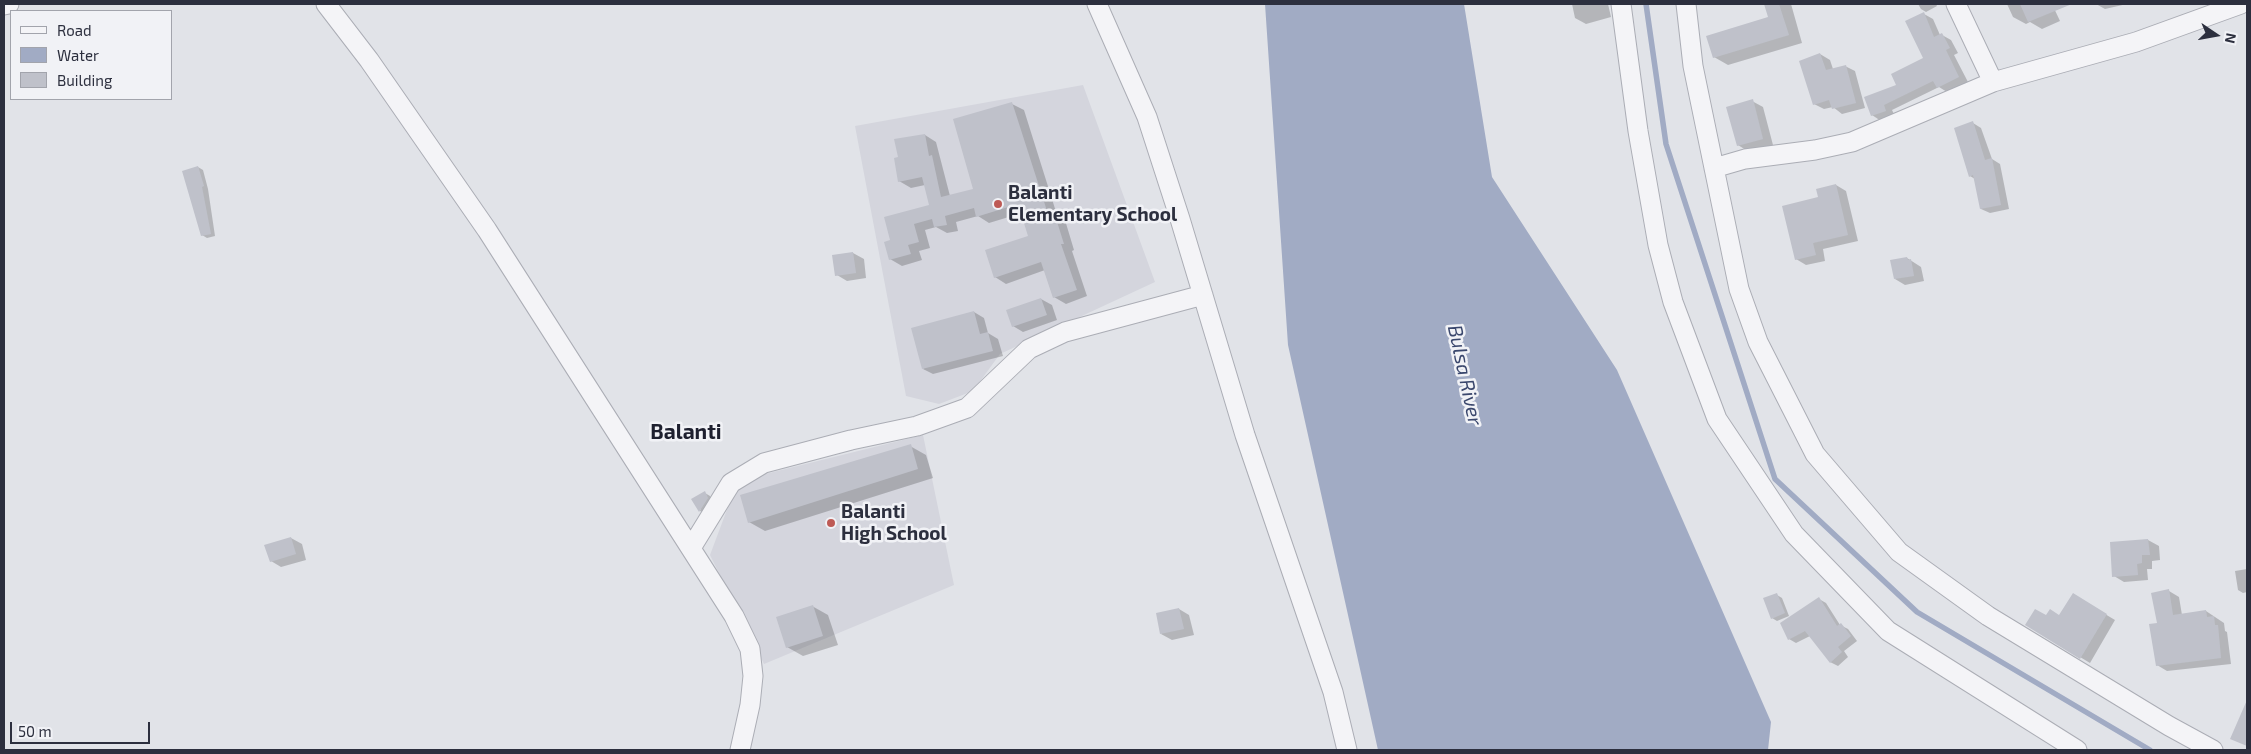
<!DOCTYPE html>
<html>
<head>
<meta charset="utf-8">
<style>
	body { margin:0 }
	#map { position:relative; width:2251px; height:754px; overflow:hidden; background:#e1e3e8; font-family:"Exo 2",sans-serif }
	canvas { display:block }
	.frame { position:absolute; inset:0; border:5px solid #2c2f3e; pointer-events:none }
	.legend { position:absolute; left:10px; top:10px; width:162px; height:90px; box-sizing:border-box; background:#f1f2f6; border:1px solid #a2a4ac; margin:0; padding:6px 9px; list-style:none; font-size:15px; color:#2c2f3e }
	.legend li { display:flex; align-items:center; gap:10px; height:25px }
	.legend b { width:25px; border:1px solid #a2a4ac }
	.north { position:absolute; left:2191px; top:10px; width:50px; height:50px; -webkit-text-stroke:4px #f1f2f6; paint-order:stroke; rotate:102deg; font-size:14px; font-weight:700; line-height:20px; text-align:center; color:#2c2f3e }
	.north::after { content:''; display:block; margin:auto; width:18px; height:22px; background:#2c2f3e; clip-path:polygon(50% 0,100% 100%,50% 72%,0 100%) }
	.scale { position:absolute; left:10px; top:722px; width:140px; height:22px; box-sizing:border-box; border:2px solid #2c2f3e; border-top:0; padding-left:6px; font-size:15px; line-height:18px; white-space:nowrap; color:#2c2f3e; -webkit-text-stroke:4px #f1f2f6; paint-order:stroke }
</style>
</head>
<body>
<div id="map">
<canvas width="2251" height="754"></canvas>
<div class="frame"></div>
<ul class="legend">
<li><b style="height:6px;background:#f4f4f7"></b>Road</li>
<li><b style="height:14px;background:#a1abc4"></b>Water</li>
<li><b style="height:14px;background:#bfc1ca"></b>Building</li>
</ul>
<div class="north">N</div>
<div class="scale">50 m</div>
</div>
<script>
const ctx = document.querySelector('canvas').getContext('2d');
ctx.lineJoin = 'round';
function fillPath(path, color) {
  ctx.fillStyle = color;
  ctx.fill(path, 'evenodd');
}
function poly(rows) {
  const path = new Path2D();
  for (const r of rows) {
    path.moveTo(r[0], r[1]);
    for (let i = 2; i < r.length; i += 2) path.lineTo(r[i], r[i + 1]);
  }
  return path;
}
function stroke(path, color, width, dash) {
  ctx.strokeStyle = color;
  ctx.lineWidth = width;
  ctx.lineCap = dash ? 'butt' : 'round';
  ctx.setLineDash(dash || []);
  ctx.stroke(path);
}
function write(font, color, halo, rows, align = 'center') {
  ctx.font = font + ' "Exo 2",sans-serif';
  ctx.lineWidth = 5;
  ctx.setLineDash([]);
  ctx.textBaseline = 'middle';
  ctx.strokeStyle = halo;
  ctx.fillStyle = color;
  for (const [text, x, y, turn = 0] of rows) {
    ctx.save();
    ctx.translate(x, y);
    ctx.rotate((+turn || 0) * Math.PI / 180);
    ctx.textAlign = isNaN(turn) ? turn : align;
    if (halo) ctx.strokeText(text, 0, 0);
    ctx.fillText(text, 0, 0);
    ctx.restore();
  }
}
fillPath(poly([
	[1083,85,1155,282,1000,354,973,391,939,404,906,396,855,126],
	[923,435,954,585,764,664,710,555,734,491,761,475]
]), '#d4d5dd');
fillPath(poly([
	[1265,4,1464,4,1492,177,1617,370,1771,722,1768,750,1378,750,1288,345]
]), '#a1abc4');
fillPath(poly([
	[1572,4,1608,4,1611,17,1586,24,1575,18],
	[1766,4,1791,4,1802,43,1728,65,1714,57,1770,18],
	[1918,4,1936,4,1937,6,1926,12,1921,9],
	[2007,4,2052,4,2060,21,2042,29,2030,22,2026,24,2013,17],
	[2096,4,2127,4,2105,9],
	[1924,14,1933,19,1940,35,1942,35,1951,40,1958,53,1954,55,1968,82,1947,92,1939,87,1892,110,1895,116,1881,121,1872,115,1924,59],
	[1820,54,1830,60,1833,69,1845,66,1855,71,1865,108,1842,114,1833,107,1824,109,1814,104],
	[1752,101,1763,107,1773,145,1749,152,1738,145],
	[1012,104,1024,110,1057,215,1065,220,1074,250,1072,251,1087,296,1066,304,1054,297,1045,270,1006,284,995,277,1029,237,1022,213,989,223,978,216,956,222,958,231,947,233,936,227,925,230,930,248,919,251,922,260,902,266,890,259,892,241,930,206,925,185,911,188,899,181,900,158,925,135,936,142,950,196,975,190],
	[1973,123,1981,128,1992,159,2000,164,2009,209,1990,213,1981,209,1975,179,1970,176],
	[198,167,203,170,208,189,215,236,207,238,202,235],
	[1836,185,1846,191,1858,241,1823,249,1825,261,1806,265,1796,259,1819,198],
	[853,253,864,259,866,278,847,281,837,275],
	[1907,258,1921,267,1924,281,1905,285,1895,279],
	[1041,299,1052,305,1057,320,1023,332,1013,326],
	[974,312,984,318,988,333,998,339,1003,356,933,374,923,369],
	[910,446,926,455,933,478,765,531,749,522],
	[705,493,710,496,713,501,704,513,700,511],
	[291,538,302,544,306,560,281,567,271,561],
	[2148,540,2159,546,2160,560,2152,561,2152,569,2147,569,2148,580,2124,582,2114,576,2111,543],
	[2247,569,2247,592,2243,593,2238,590,2235,571],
	[2169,591,2179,597,2182,615,2206,611,2224,623,2225,631,2227,632,2231,664,2167,671,2157,665,2158,624],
	[1777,595,1782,598,1789,616,1777,621,1772,618],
	[2073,595,2115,620,2090,663,2027,625,2046,617,2060,616],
	[1819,599,1826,603,1840,625,1848,629,1857,641,1844,651,1848,657,1838,666,1830,662,1810,636,1796,643,1789,639],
	[812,606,828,615,838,645,803,656,787,647],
	[1179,609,1189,615,1194,635,1172,640,1161,634]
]), '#0003');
stroke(poly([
	[1646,4,1666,144,1775,479,1917,612,2150,750]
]), '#a1abc4', 5.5);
fillPath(poly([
	[1764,4,1779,4,1789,35,1713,58,1706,36,1768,17],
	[2020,4,2072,4,2028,22],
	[1924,12,1934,37,1942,33,1950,48,1946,50,1959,77,1937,88,1933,81,1884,105,1886,111,1871,116,1864,97,1896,85,1891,74,1923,58,1905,21],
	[1820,53,1826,70,1846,65,1856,103,1832,109,1829,100,1813,105,1799,61],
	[1753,99,1763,139,1737,146,1726,107],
	[1012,102,1048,214,1054,212,1064,244,1061,244,1077,290,1053,298,1041,262,994,278,985,250,1028,236,1018,204,976,217,974,208,945,216,947,225,934,227,932,219,914,224,919,242,908,245,911,254,889,260,884,242,890,240,884,217,929,205,922,177,898,182,894,158,898,157,894,139,925,134,929,156,932,155,941,197,973,189,953,119],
	[1973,121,1985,160,1992,158,2001,205,1980,209,1973,175,1969,177,1954,128],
	[198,166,204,186,202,187,211,234,201,236,182,171],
	[1836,184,1848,235,1813,243,1816,255,1795,260,1782,206,1818,197,1816,189],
	[853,252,856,273,835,276,832,255],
	[1907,257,1908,260,1911,259,1914,276,1894,279,1890,260],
	[1041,298,1047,315,1012,327,1006,310],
	[974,311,980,334,988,332,993,351,922,369,911,328],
	[911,444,918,469,748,523,740,495],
	[705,491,708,498,699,512,691,499],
	[291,537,296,554,270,562,264,545],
	[2148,539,2150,555,2142,555,2142,563,2137,564,2138,575,2112,577,2110,542],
	[2169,589,2173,615,2206,610,2207,617,2214,616,2215,625,2218,625,2221,658,2156,666,2149,624,2157,623,2151,593],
	[1777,593,1785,613,1771,619,1763,598],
	[2073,593,2107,614,2080,659,2025,625,2035,609,2046,615,2050,609,2059,615],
	[1819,597,1837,626,1841,623,1851,636,1838,647,1842,652,1830,663,1805,631,1788,640,1780,623],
	[813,605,823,636,786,648,776,617],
	[1179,608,1184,629,1160,634,1156,613],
	[2247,700,2247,746,2230,739]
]), '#bfc1ca');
const minor = poly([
	[326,4,369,60,487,230,734,616,750,649,753,676,750,705,740,750],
	[1097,4,1147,117,1180,219,1245,435,1333,692,1347,750],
	[1621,4,1638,131,1658,245,1673,302,1717,419,1794,534,1888,631,2077,750],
	[1686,4,1693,66,1739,289,1758,342,1815,454,1899,552,1988,616,2169,726,2213,750],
	[1956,4,1993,82],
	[4,5,9,4],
	[1714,168,1745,159,1815,150,1852,142,1993,82,2136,42,2241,4],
	[691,548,731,483,764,463,851,440,917,426,967,408,1029,349,1065,332,1203,295]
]);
stroke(minor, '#abadb5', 21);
stroke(minor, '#f4f4f7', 19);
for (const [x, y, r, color] of [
	[998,204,5,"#be5a55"],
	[831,523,5,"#be5a55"]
]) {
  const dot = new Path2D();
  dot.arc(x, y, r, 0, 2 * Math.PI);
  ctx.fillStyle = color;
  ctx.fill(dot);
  stroke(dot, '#f1f2f6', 2);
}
write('bold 19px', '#2c2f3e', '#f1f2f6', [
	["Balanti",1008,193],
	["Elementary School",1008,215],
	["Balanti",841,512],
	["High School",841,534]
], 'left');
write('italic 20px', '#3a476d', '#f1f2f6', [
	["Bulsa River",1465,375,78]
]);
write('bold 21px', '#1e202f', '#f1f2f6', [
	["Balanti",686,432]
]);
</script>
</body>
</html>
